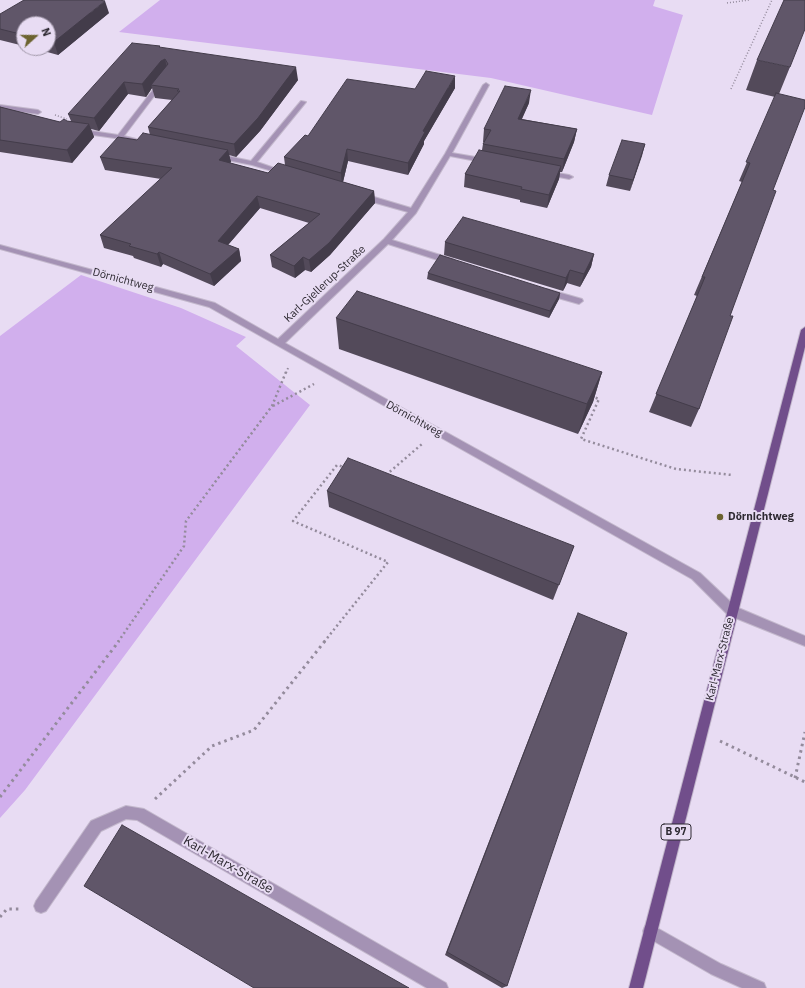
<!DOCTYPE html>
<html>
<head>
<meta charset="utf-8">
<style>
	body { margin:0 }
	#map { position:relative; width:805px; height:988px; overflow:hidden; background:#e8dcf3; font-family:"IBM Plex Sans",sans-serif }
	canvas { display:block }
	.north { position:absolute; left:16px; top:16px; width:40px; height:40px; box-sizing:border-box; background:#e8dcf3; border:1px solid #9e95a6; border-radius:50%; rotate:69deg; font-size:11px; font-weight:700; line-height:16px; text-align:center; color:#2e2a32 }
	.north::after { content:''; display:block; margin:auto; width:14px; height:18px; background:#6c6330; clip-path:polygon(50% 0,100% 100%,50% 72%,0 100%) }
</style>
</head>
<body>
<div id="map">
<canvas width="805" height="988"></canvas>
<div class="north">N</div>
</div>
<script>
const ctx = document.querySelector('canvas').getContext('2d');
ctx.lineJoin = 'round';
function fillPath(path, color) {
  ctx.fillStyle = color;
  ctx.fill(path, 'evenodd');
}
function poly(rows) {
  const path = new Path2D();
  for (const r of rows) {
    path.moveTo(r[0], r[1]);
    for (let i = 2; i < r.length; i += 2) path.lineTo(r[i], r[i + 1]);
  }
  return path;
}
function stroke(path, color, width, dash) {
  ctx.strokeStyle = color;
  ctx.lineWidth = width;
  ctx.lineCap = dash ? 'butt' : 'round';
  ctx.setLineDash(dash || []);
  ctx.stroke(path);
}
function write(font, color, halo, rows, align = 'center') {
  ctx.font = font + ' "IBM Plex Sans",sans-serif';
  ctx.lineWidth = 4;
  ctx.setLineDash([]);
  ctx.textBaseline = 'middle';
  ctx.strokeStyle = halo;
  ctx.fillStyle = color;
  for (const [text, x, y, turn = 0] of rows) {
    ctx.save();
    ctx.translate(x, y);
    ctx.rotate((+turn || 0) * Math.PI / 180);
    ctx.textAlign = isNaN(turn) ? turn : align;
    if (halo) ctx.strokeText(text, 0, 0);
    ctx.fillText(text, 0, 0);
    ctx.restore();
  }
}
fillPath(poly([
	[160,0,655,0,653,6,683,15,652,115,491,78,119,32],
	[81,275,181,308,246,337,236,346,310,405,25,790,0,818,0,336]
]), '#d1afed');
const service = poly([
	[0,105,38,110,41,112,38,114,0,109,0,105],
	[126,806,144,809,446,983,448,988,427,988,137,820,126,819,101,831,46,911,41,913,36,911,34,906,36,901,91,821,126,806],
	[650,924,721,964,764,983,766,988,742,988,711,974,645,936,643,931,645,926,650,924]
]);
const minor = poly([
	[159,82,164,83,124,136,136,139,136,141,79,133,76,131,79,129,118,135,159,82],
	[486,83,489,85,452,153,487,159,490,161,487,163,450,156,416,213,392,240,453,259,453,263,447,263,388,244,285,343,700,573,736,607,805,636,805,646,728,615,692,579,209,307,0,249,0,245,215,303,278,339,384,239,408,212,358,198,358,194,364,194,411,208,445,154,483,85,486,83],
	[301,101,306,102,257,162,286,172,286,174,282,174,252,165,217,158,214,156,217,154,251,161,301,101],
	[546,171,569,175,573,177,569,179,544,174,543,173,546,171],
	[547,289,582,299,583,301,579,304,544,294,543,292,547,289]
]);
const primary = poly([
	[805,327,805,347,643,988,629,988,801,330,805,327]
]);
stroke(service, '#c3b8cc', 2);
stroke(minor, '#c3b8cc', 2);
stroke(primary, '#c3b8cc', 2);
stroke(poly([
	[727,3,749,0],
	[731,89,772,0],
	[55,115,67,119]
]), '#948b9c', 1.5, [1, 2]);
stroke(poly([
	[286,373,288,368]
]), '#948b9c', 2, [1.5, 2.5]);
stroke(poly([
	[591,396,599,399,581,439,676,469,732,475],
	[273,406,314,384],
	[386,475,422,444],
	[118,642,184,546,186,521,272,406,286,372],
	[324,642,388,562,293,521,337,465,344,467]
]), '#948b9c', 2.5, [2, 3]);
stroke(poly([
	[720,741,805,782],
	[795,778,805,732],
	[0,797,119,641],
	[155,799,212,746,254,730,325,641],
	[0,917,7,909,22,909]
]), '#948b9c', 3, [2.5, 4]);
fillPath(service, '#a492b4');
fillPath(minor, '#a492b4');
fillPath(primary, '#714e8b');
fillPath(poly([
	[109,13,58,55,33,48,48,48,48,24,24,24,24,46,0,40,0,14],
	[160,48,298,80,260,131,236,157,229,155,231,162,230,163,268,173,285,165,284,157,308,136,415,89,455,88,424,141,424,144,408,175,348,161,343,182,374,191,375,203,330,255,311,272,305,270,295,278,272,267,270,255,309,223,260,208,228,245,239,249,241,261,214,286,163,264,161,267,134,258,133,256,104,248,100,235,161,179,105,170,100,157,137,140,150,135,148,127,172,100,155,98,152,88,146,97,128,94,99,131,91,129,94,137,72,163,0,152,0,107,60,122,71,121,68,114],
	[757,60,790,67,779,94,773,190,730,316,699,409,691,427,649,412,697,296,694,295,742,182,739,181,775,97,746,90],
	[529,103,522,119,577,129,574,142,562,172,560,172,559,179,547,208,520,202,520,200,464,187,465,174,482,150,483,144,484,142,483,142,484,129],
	[645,144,630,191,606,186,609,175],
	[445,242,594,254,591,267,580,287,567,283,563,291,444,255],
	[428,273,560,293,559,299,549,318,427,279],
	[336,318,602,372,593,402,578,434,339,349],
	[327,491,574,546,553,600,329,507],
	[578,613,507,986,502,988,445,955,572,627]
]), '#534a5a');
fillPath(poly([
	[105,1,109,13,58,55,54,42],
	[165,59,168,72,151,85,152,88,146,97,142,84,161,61],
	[296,67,298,80,260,131,236,157,234,144],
	[455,76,455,88,424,141,424,144,408,175,408,163,423,131],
	[124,82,128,94,99,131,94,118],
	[531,90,529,103,516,131,518,119],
	[89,124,94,137,72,163,67,150],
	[577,129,574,142,562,172,564,159],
	[645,144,642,156,630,191,633,180],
	[347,149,348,161,342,186,341,173],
	[228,150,231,162,222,172,219,160],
	[561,166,559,179,547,208,549,195],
	[374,191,375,203,330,255,311,272,309,260],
	[257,196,260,208,221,253,218,241],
	[239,249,241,261,214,286,210,274],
	[159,252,163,264,161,267,157,254],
	[594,254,591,267,580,287,584,274],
	[303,257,305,270,295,278,294,266],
	[570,270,567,283,563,291,566,278],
	[560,293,559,299,549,318,550,311],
	[602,372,593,402,578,434,587,404]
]), '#433c4a');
const building = poly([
	[24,0,99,0,105,1,54,42,48,41,48,24,24,24,24,35,0,29,0,14,24,0],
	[784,0,805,0,805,29,790,67,757,60,784,0],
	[132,43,160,46,159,47,296,67,258,118,234,144,148,127,180,91,177,91,179,89,151,85,168,64,165,59,161,61,142,84,124,82,94,118,68,114,132,43],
	[426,71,455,76,423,131,425,132,408,163,347,149,341,173,284,157,305,135,308,136,347,79,415,89,426,71],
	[505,86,531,90,518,119,577,129,564,159,483,144,491,130,484,129,505,86],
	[776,93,805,100,805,107,773,190,776,191,730,316,733,316,699,409,656,394,705,277,702,277,750,163,746,162,776,93],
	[0,107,60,122,64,119,67,121,89,124,67,150,0,140,0,107],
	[143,133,228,150,219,160,268,173,278,163,374,191,329,243,309,260,303,257,294,266,270,255,320,214,257,196,218,241,239,249,210,274,159,252,157,254,129,246,131,244,100,235,172,168,100,157,118,137,137,140,143,133],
	[622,140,645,144,633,180,609,175,622,140],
	[479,150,561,166,549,195,521,189,522,187,465,174,479,150],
	[463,217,594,254,584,274,570,270,566,278,445,242,463,217],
	[440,255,560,293,550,311,428,273,440,255],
	[357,291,602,372,587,404,336,318,357,291],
	[348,458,574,546,559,585,327,491,348,458],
	[578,613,627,633,507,986,447,952,578,613],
	[122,825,409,988,254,988,84,886,122,825]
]);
fillPath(building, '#605669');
stroke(building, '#433c4a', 1);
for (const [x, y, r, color] of [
	[720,517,4,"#6c6330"]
]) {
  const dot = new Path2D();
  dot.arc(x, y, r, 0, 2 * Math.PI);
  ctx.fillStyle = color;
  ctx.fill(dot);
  stroke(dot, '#e8dcf3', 1.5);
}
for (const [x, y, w] of [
	[676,832,30]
]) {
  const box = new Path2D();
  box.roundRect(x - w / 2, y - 8, w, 16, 3);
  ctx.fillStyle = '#e8dcf3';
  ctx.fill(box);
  stroke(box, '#2e2a32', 1);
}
write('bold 10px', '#2e2a32', null, [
	["B 97",676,832]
]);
write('11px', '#2e2a32', '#e8dcf3', [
	["Dörnichtweg",123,280,15],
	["Karl-Gjellerup-Straße",325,284,-43],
	["Dörnichtweg",414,419,29],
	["Karl-Marx-Straße",720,659,-76]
]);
write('bold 11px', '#2e2a32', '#e8dcf3', [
	["Dörnichtweg",728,517]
], 'left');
write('13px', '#2e2a32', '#e8dcf3', [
	["Karl-Marx-Straße",228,865,30]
]);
</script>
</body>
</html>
